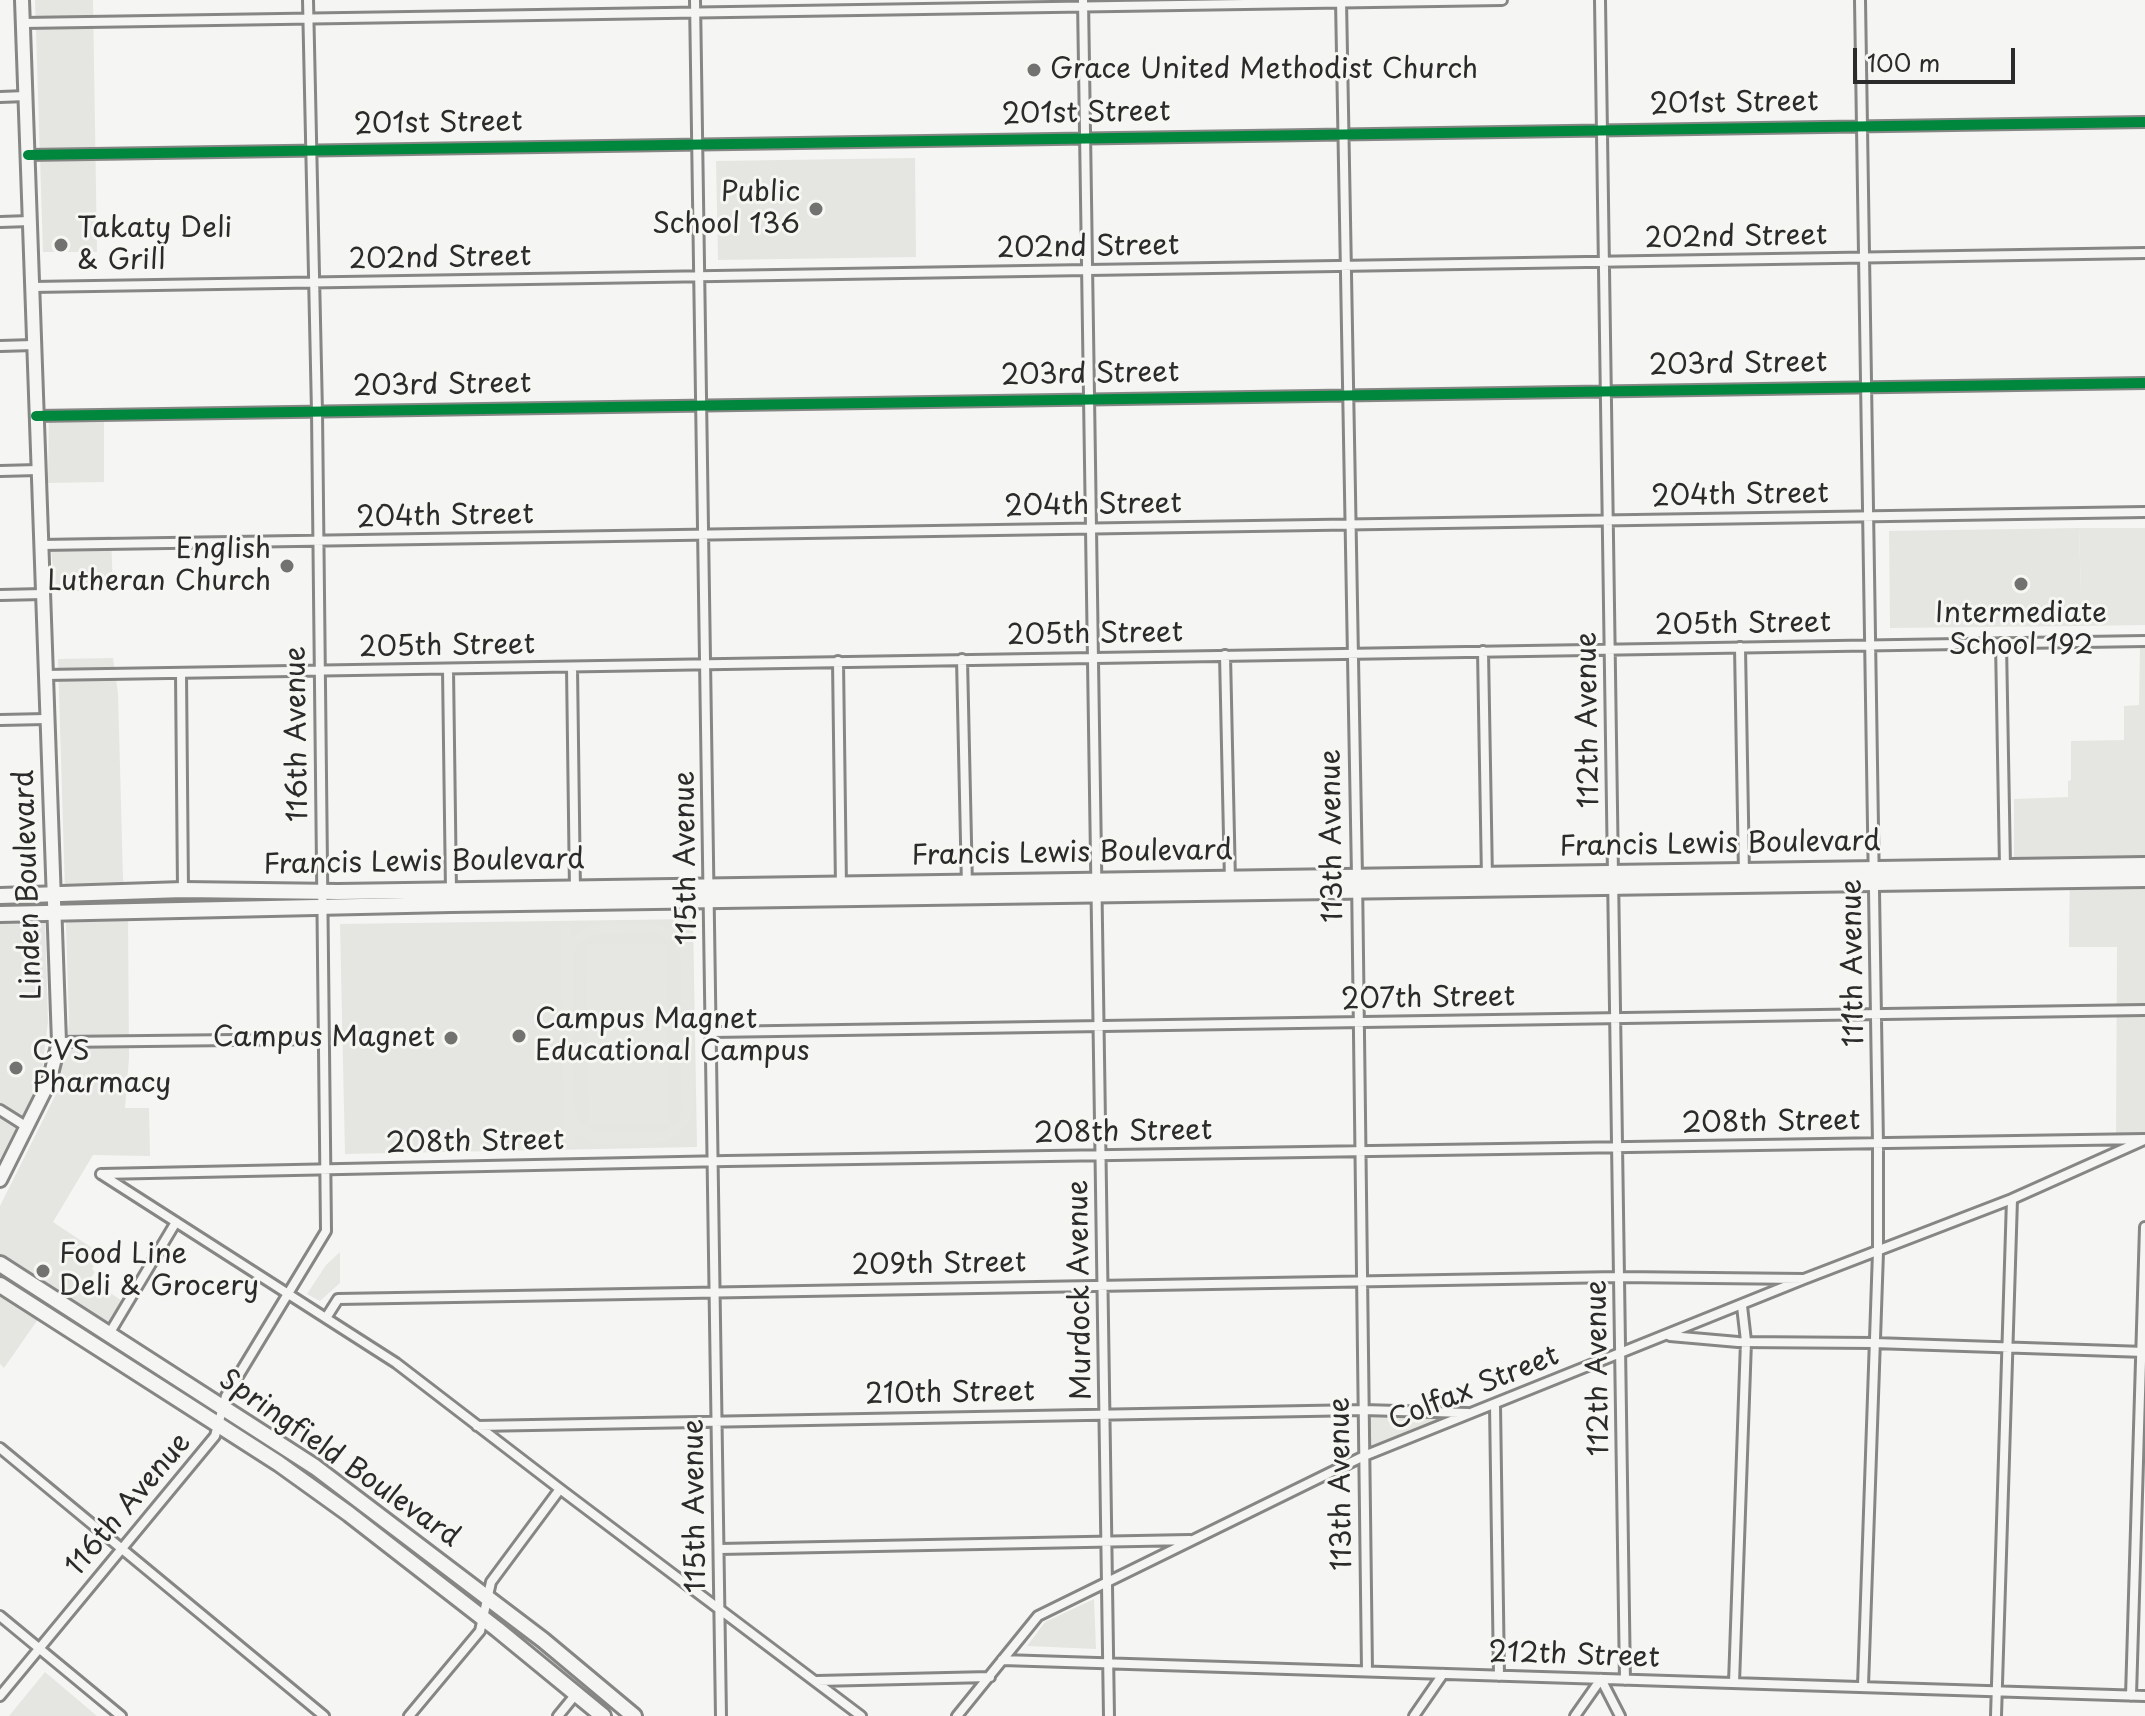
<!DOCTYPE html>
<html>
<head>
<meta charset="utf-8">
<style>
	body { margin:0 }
	#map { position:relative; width:2145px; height:1716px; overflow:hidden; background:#f5f5f3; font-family:"Playpen Sans",sans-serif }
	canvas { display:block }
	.scale { position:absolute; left:1853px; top:48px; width:162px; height:36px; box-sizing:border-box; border:4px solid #2b2b2b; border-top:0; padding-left:10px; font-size:24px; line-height:28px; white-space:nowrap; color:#2b2b2b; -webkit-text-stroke:6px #f6f6f2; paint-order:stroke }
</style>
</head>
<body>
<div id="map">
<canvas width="2145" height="1716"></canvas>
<div class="scale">100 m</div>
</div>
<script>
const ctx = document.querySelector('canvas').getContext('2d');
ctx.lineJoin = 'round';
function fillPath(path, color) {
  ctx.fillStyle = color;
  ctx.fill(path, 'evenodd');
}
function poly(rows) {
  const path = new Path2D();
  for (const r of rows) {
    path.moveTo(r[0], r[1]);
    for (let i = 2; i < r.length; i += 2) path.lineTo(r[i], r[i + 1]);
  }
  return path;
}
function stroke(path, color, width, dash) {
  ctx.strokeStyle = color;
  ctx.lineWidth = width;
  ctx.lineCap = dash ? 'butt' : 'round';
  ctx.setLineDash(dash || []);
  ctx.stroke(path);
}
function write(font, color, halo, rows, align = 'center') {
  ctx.font = font + ' "Playpen Sans",sans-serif';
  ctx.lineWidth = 6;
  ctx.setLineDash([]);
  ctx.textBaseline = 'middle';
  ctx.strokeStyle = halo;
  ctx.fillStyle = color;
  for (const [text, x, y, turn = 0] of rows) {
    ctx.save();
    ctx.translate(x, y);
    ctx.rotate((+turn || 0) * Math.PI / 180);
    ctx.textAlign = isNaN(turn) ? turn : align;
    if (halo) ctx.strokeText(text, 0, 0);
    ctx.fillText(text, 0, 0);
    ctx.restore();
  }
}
fillPath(poly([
	[35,0,93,0,97,252,43,252],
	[915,158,916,257,718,260,716,161],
	[104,409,104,482,48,483,49,411],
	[2079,528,2082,626,1890,628,1889,531],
	[111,536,113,590,55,592,50,538],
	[2140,645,2145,645,2145,1135,2116,1136,2117,947,2069,947,2070,857,2014,858,2014,799,2068,797,2068,781,2071,780,2071,741,2124,740,2124,706,2139,705],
	[113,658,118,693,123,878,128,915,129,1058,125,1108,149,1108,150,1156,93,1155,53,1222,101,1254,92,1269,95,1272,90,1279,125,1303,111,1326,0,1254,0,1206,56,1094,69,1024,58,659],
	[0,919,45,919,48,1021,42,1072,35,1092,0,1159],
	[693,919,697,1147,345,1154,340,924],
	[0,1289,41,1315,4,1368,0,1364],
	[1094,1599,1096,1649,1027,1646,1045,1622],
	[45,1672,97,1716,9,1716]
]), '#e5e5e2');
fillPath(poly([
	[2079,528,2145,528,2145,625,2082,626],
	[651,923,675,930,684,939,691,953,694,1103,691,1119,680,1134,663,1143,598,1144,586,1141,574,1132,574,1145,564,1146,561,925,571,926,572,937,584,928,596,924],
	[656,933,672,942,681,958,682,1113,675,1125,660,1133,595,1133,580,1122,574,1107,573,955,580,943,593,935],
	[666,944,669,1123,589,1124,586,945],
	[340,1252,340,1283,320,1301,307,1294,326,1265],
	[1365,1413,1450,1416,1365,1453]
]), '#e6e6e2');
const street = poly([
	[695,0,721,1716],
	[1083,0,1109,1716],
	[1341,0,1357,876,1367,1671],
	[1600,0,1625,1680],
	[1860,0,1878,1144,1878,1252,1863,1686],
	[23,23,1502,0],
	[0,97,26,96],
	[28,155,2145,122],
	[0,222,30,221],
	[32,287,2145,253],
	[0,346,34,345],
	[36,416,2145,383],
	[0,471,38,470],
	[41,545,2145,512],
	[0,595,43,594],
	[2001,643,2005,867],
	[1740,647,1744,874],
	[1483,651,1487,879],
	[1225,655,1230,882],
	[962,659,967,887],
	[838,661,841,888],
	[572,667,575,891],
	[448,669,451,892],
	[181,673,183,890],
	[45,675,2145,641],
	[0,720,46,719],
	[712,1032,2145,1010],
	[59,1042,324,1039],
	[0,1110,27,1127],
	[101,1174,727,1161,2145,1139],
	[101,1174,396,1363,560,1489,861,1716],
	[326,1318,338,1299,1619,1277,1804,1279],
	[109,1334,176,1222],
	[1670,1336,1738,1342,1874,1343,2145,1352],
	[1495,1405,1499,1676],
	[477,1426,1363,1410,1468,1413],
	[0,1448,324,1716],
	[719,1549,1190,1540],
	[0,1616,121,1716],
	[1002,1660,2145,1696],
	[817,1681,990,1677],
	[1734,1683,1746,1341,1742,1306],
	[0,1696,215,1436,226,1396,326,1231,317,412,308,0],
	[2131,1696,2145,1227],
	[409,1716,480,1631,491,1582,560,1489],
	[558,1716,576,1694],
	[957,1716,1038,1616,1364,1456,1804,1279,2012,1199,2144,1140],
	[1414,1716,1443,1674],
	[1575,1716,1601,1679,1620,1716],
	[1996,1716,2012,1199]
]);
const secondary = poly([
	[0,1180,49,1082,59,1042,22,0]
]);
const primary = poly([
	[0,896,183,890,338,892,2145,865],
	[0,914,451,904,2145,879],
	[0,1264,315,1467,543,1640,634,1716],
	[0,1285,278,1463,349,1514,497,1629,603,1716]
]);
stroke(street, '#868685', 14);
stroke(secondary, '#868685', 18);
stroke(primary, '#868685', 20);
stroke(street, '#f5f5f3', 8);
stroke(secondary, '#f5f5f3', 12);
stroke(primary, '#f5f5f3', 14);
stroke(poly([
	[28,155,2145,122],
	[36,416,2145,383]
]), '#00873e', 10);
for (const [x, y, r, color] of [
	[1034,70,8,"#727271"],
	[816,209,8,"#727271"],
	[61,245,8,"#727271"],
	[287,566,8,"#727271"],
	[2021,584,8,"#727271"],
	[519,1036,8,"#727271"],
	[451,1038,8,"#727271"],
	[16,1068,8,"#727271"],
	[43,1271,8,"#727271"]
]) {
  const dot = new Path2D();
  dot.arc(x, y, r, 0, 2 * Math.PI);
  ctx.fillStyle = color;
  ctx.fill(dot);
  stroke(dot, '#f6f6f2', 3);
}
write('28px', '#2b2b2b', '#f6f6f2', [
	["Grace United Methodist Church",1050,70],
	["Public",800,193,"right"],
	["School 136",800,225,"right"],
	["Takaty Deli",77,229],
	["& Grill",77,261],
	["English",271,550,"right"],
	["Lutheran Church",271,582,"right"],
	["Intermediate",2021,614,"center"],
	["School 192",2021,646,"center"],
	["Campus Magnet",535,1020],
	["Educational Campus",535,1052],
	["Campus Magnet",435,1038,"right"],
	["CVS",32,1052],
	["Pharmacy",32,1084],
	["Food Line",59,1255],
	["Deli & Grocery",59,1287]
], 'left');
write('28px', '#2b2b2b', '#f6f6f2', [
	["201st Street",1734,104,-1],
	["201st Street",1086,114,-1],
	["201st Street",438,124,-1],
	["202nd Street",1736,238,-1],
	["202nd Street",1088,248,-1],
	["202nd Street",440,259,-1],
	["203rd Street",1738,365,-1],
	["203rd Street",1090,375,-1],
	["203rd Street",442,386,-1],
	["204th Street",1740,496,-1],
	["204th Street",1093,506,-1],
	["204th Street",445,517,-1],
	["205th Street",1743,625,-1],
	["205th Street",1095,635,-1],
	["205th Street",447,647,-1],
	["112th Avenue",1589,720,-91],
	["116th Avenue",298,734,-91],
	["113th Avenue",1333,836,-91],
	["Francis Lewis Boulevard",1720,845,-1],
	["Francis Lewis Boulevard",1072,854,-1],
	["115th Avenue",687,858,-91],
	["Francis Lewis Boulevard",424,863,-1],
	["Linden Boulevard",29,885,-92],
	["111th Avenue",1854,963,-91],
	["207th Street",1428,999,-1],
	["208th Street",1771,1123,-1],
	["208th Street",1123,1133,-1],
	["208th Street",475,1143,-1],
	["209th Street",939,1265,-1],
	["Murdock Avenue",1081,1290,-91],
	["112th Avenue",1599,1368,-91],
	["Colfax Street",1474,1389,-22],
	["210th Street",950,1394,-1],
	["Springfield Boulevard",339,1459,35],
	["113th Avenue",1342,1484,-91],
	["116th Avenue",129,1505,-50],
	["115th Avenue",696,1506,-91],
	["212th Street",1574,1656,2]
]);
</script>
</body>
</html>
